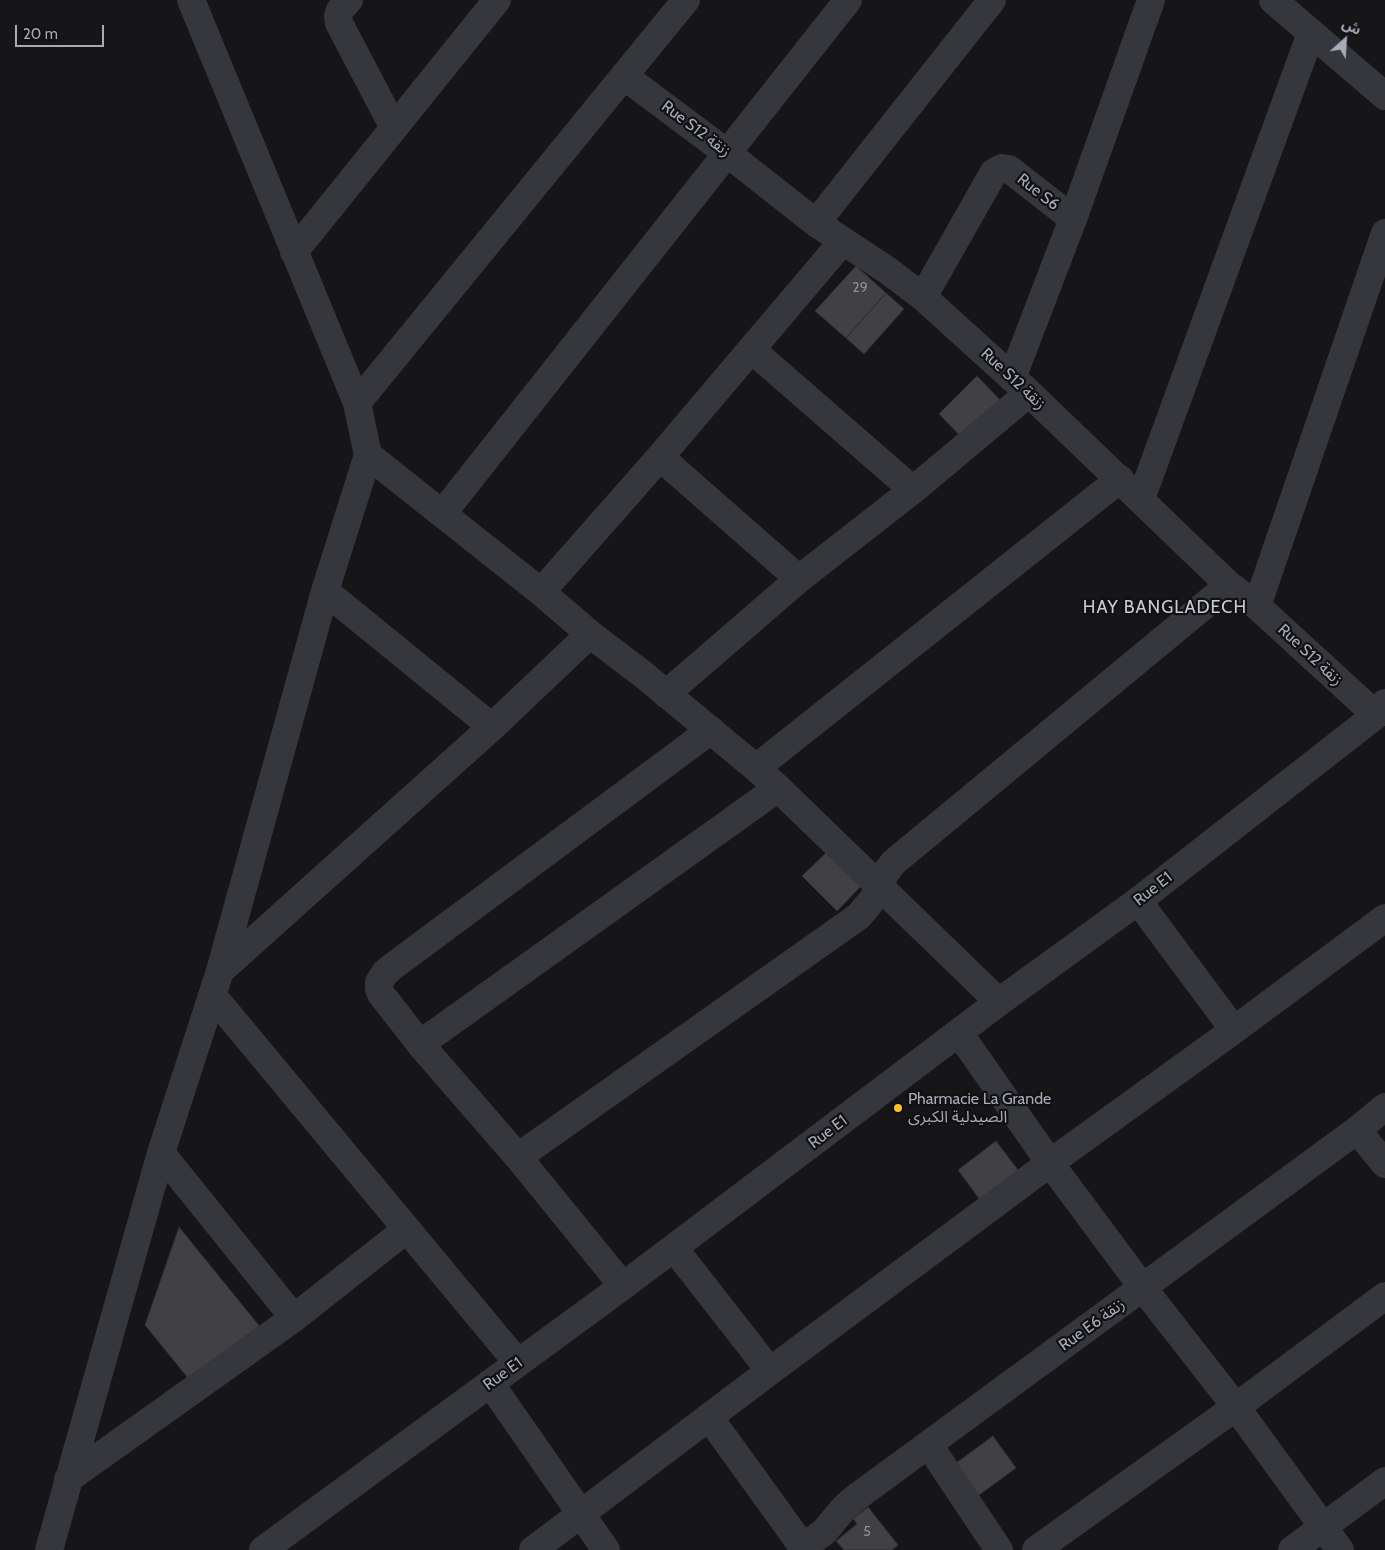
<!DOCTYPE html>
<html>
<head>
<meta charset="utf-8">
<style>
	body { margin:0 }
	#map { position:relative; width:1385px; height:1550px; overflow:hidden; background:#161618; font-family:Cabin,"Noto Sans Arabic",sans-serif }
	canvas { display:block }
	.north { position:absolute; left:1320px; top:15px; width:50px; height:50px; -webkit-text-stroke:4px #111113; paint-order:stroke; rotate:26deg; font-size:14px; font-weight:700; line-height:20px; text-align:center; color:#a7abb8 }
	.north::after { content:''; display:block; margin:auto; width:18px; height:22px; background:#a7abb8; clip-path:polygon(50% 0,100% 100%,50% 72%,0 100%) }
	.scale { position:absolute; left:15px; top:25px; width:89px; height:22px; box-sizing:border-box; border:2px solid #a7abb8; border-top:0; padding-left:6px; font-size:15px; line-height:18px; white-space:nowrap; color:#a7abb8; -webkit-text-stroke:4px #111113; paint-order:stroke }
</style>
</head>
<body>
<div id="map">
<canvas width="1385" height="1550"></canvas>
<div class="north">ش</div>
<div class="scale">20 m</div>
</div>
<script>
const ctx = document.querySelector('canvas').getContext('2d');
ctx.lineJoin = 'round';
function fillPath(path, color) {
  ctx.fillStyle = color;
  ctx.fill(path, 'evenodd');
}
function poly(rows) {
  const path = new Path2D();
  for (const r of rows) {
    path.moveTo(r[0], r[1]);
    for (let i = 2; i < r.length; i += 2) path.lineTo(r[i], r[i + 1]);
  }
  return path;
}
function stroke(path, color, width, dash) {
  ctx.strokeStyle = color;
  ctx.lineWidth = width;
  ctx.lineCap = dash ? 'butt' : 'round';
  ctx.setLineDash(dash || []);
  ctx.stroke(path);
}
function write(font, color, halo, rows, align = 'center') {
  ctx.font = font + ' Cabin,"Noto Sans Arabic",sans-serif';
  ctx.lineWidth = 4.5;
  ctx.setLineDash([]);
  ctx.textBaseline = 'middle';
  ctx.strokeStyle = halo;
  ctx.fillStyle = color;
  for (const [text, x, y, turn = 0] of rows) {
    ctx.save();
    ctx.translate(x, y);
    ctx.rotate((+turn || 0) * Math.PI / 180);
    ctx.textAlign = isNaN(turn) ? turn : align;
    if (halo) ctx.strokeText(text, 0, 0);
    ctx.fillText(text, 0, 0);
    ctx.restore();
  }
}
const building = poly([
	[856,266,886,293,846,338,815,311,856,266],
	[886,293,904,309,864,354,846,338,886,293],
	[977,376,1005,405,966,442,939,414,977,376],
	[828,851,862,885,837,911,802,876,828,851],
	[996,1141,1025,1179,986,1208,958,1170,996,1141],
	[179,1227,261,1328,192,1383,145,1325,179,1227],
	[993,1436,1016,1468,975,1498,952,1466,993,1436],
	[868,1507,898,1545,892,1550,844,1550,836,1541,857,1524,853,1519,868,1507]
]);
fillPath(building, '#404045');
stroke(building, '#302f34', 1);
stroke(poly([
	[349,0,340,10,338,16,339,23,394,128],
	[1273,0,1385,96],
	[624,76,727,153,816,223,887,270,923,297,1029,393,1229,585,1257,606,1376,715],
	[816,223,992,0],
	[294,252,497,0],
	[923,297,994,172,1002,168,1009,169,1073,219],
	[752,350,913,490],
	[1012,378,1073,219,1151,0],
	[357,403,686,0],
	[368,455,541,592,590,634,645,676,756,768,778,788,999,1002],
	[660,457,799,579],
	[1141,499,1311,33],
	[442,514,848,0],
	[325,591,492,727],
	[541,592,660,457,843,241],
	[1257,606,1385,233],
	[666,694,799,579,913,490,1029,393],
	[756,768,1120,479],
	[1138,901,1234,1030],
	[220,971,492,727,590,634],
	[213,996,518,1363],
	[959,1033,1050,1163,1143,1288,1236,1407,1340,1550],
	[420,1044,778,788],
	[1357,1130,1385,1164],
	[161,1153,294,1318],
	[518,1157,859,916,873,899,886,872,894,862,1229,585],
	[674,1248,770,1371],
	[623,1286,518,1157,420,1044,381,994,379,989,379,982,385,973,392,967,711,730],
	[490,1383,606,1550],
	[709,1417,805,1550],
	[929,1445,999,1550],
	[68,1479,294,1318,407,1229],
	[803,1547,824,1532,844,1508,854,1499,1357,1130,1385,1107],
	[49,1550,161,1153,220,971,325,591,368,455,357,403,191,0],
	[263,1550,623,1286,999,1002,1138,901,1376,715,1385,703],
	[533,1550,770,1371,1050,1163,1234,1030,1385,918],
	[1036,1550,1236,1407,1385,1296],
	[1292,1550,1385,1481]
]), '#36373d', 28);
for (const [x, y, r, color] of [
	[898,1108,5,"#f7bf2e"]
]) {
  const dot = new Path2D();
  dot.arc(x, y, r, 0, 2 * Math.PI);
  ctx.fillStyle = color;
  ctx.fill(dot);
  stroke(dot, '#111113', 2);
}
write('14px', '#8d909b', null, [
	["29",860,288],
	["5",867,1532]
]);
write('16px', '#a7abb8', '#111113', [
	["Rue S12 زنقة",696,129,37],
	["Rue S6",1038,192,38],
	["Rue S12 زنقة",1013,379,43],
	["Rue S12 زنقة",1310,655,43],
	["Rue E1",1153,889,-38],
	["Rue E1",828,1132,-37],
	["Rue E6 زنقة",1092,1325,-36],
	["Rue E1",503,1374,-36]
]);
write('16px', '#a7abb8', '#111113', [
	["Pharmacie La Grande",908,1099],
	["الصيدلية الكبرى",908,1117]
], 'left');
ctx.letterSpacing = '1px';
write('18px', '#c8cbd4', '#111113', [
	["HAY BANGLADECH",1165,608]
]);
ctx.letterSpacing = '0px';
</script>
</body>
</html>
